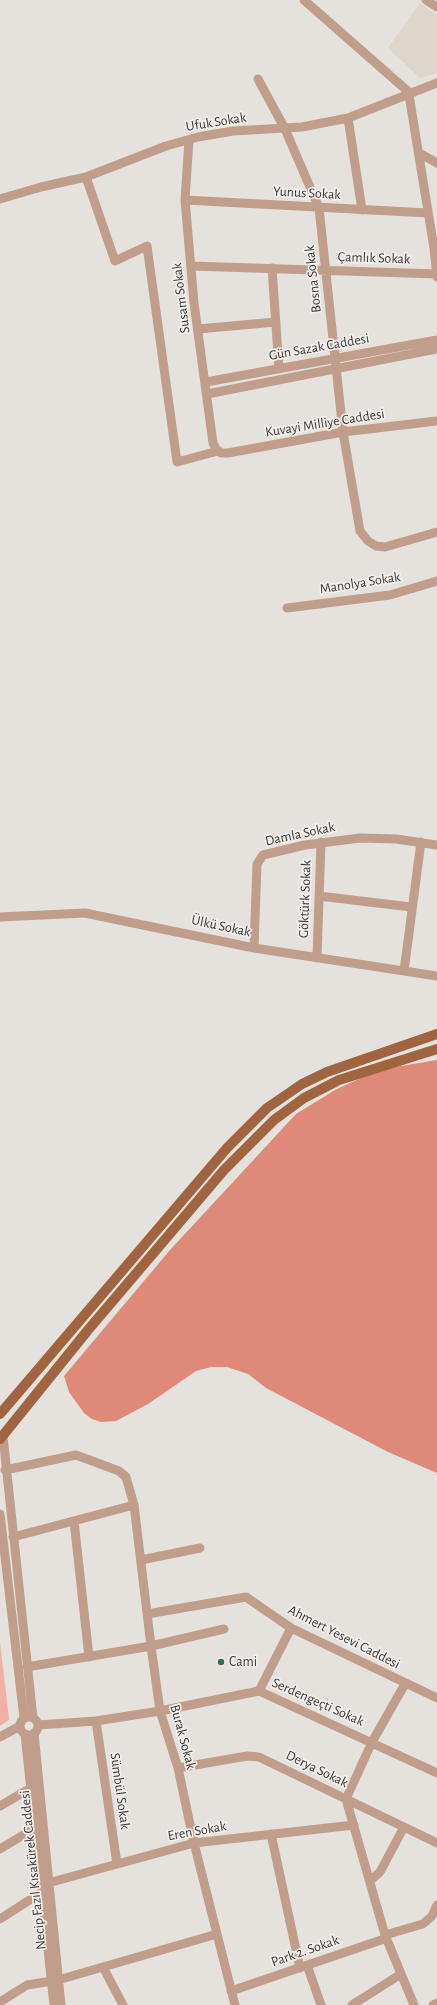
<!DOCTYPE html>
<html>
<head>
<meta charset="utf-8">
<style>
	body { margin:0 }
	canvas { display:block; background:#e5e1dd }
</style>
</head>
<body>
<canvas width="437" height="2005"></canvas>
<script>
const ctx = document.querySelector('canvas').getContext('2d');
ctx.lineJoin = 'round';
function fillPath(path, color) {
  ctx.fillStyle = color;
  ctx.fill(path, 'evenodd');
}
function poly(rows) {
  const path = new Path2D();
  for (const r of rows) {
    if (r.length === 3) {
      path.moveTo(r[0] + r[2], r[1]);
      path.arc(r[0], r[1], r[2], 0, 2 * Math.PI);
      continue;
    }
    path.moveTo(r[0], r[1]);
    for (let i = 2; i < r.length; i += 2) path.lineTo(r[i], r[i + 1]);
  }
  return path;
}
function stroke(path, color, width, dash) {
  ctx.strokeStyle = color;
  ctx.lineWidth = width;
  ctx.lineCap = dash ? 'butt' : 'round';
  ctx.setLineDash(dash || []);
  ctx.stroke(path);
}
function write(font, color, halo, rows, align = 'center') {
  ctx.font = font + ' "Alegreya Sans",sans-serif';
  ctx.lineWidth = 3.5;
  ctx.setLineDash([]);
  ctx.textBaseline = 'middle';
  ctx.strokeStyle = halo;
  ctx.fillStyle = color;
  for (const [text, x, y, turn = 0] of rows) {
    ctx.save();
    ctx.translate(x, y);
    ctx.rotate((+turn || 0) * Math.PI / 180);
    ctx.textAlign = isNaN(turn) ? turn : align;
    if (halo) ctx.strokeText(text, 0, 0);
    ctx.fillText(text, 0, 0);
    ctx.restore();
  }
}
fillPath(poly([
	[420,3,437,15,437,73,420,78,388,48]
]), '#ded5cb');
fillPath(poly([
	[0,1642,9,1719,8,1721,0,1726]
]), '#f0b1a5');
fillPath(poly([
	[437,1060,437,1473,388,1452,266,1388,248,1374,227,1367,211,1367,196,1371,148,1404,116,1421,101,1422,92,1419,84,1413,69,1392,64,1376,170,1250,296,1114,335,1090,367,1075,383,1069]
]), '#df8979');
stroke(poly([
	[304,0,411,94],
	[426,0,437,7],
	[258,79,285,129,319,208,343,432,360,531,368,541,376,546,385,547,437,532],
	[409,95,434,248],
	[348,118,362,210],
	[189,140,185,200,194,303,213,443,216,449,221,453,228,453,343,432,437,421],
	[419,153,437,163],
	[86,177,115,261,147,246,177,462,218,451],
	[0,199,41,187,86,177,166,146,198,137,233,131,302,127,348,118,437,83],
	[185,200,428,213],
	[436,243,434,248,437,277],
	[191,266,437,274],
	[272,268,279,369],
	[198,329,276,322],
	[206,382,437,340],
	[207,394,437,349],
	[287,608,390,595,437,581],
	[319,896,411,907],
	[0,917,85,913,254,948,437,976],
	[254,948,257,864,263,855,305,845,360,838,396,839,437,845],
	[317,958,321,842],
	[404,971,421,842],
	[3,1436,33,1718],
	[5,1470,76,1455,119,1471,126,1477,134,1505,151,1646,160,1711,178,1768,194,1843,235,2005],
	[0,1514,24,1718],
	[74,1521,89,1657],
	[13,1537,134,1505],
	[141,1560,200,1548],
	[147,1614,246,1597,291,1628,437,1698],
	[27,1667,151,1646,224,1629],
	[405,1684,372,1742,346,1799,385,1935,414,2005],
	[259,1691,291,1628],
	[29,1726,9],
	[96,1721,117,1864],
	[38,1725,96,1721,160,1711,259,1691,437,1773],
	[34,1733,61,2005],
	[25,1734,54,2005],
	[0,1737,20,1726],
	[178,1768,247,1756,259,1757,437,1843],
	[0,1806,31,1788],
	[271,1834,300,1968],
	[0,1849,35,1828],
	[370,1881,380,1872,404,1827],
	[48,1883,194,1843,354,1825],
	[0,1919,42,1892],
	[385,1935,423,1924,432,1916,437,1905],
	[307,1965,321,2005],
	[103,1967,123,2005],
	[231,1991,387,1938],
	[0,2002,27,1985,58,1980,217,1934],
	[352,2005,401,1974],
	[433,2005,437,2003]
]), '#c19e8c', 9);
stroke(poly([
	[0,1414,227,1148,267,1108,302,1084,327,1072,437,1034],
	[0,1439,88,1330,224,1170,274,1120,304,1098,339,1080,437,1049]
]), '#a06441', 10);
for (const [x, y, r, color] of [
	[221,1662,4,"#336d56"]
]) {
  const dot = new Path2D();
  dot.arc(x, y, r, 0, 2 * Math.PI);
  ctx.fillStyle = color;
  ctx.fill(dot);
  stroke(dot, '#f2eeeb', 1.5);
}
write('14px', '#3b3a38', '#f2eeeb', [
	["Ufuk Sokak",216,122,-9],
	["Yunus Sokak",307,193,3],
	["Çamlık Sokak",374,258,2],
	["Bosna Sokak",313,279,-96],
	["Susam Sokak",181,298,-97],
	["Gün Sazak Caddesi",319,347,-10],
	["Kuvayi Milliye Caddesi",325,423,-9],
	["Manolya Sokak",360,583,-9],
	["Damla Sokak",300,834,-12],
	["Göktürk Sokak",305,899,-88],
	["Ülkü Sokak",221,926,12],
	["Ahmert Yesevi Caddesi",344,1637,27],
	["Serdengeçti Sokak",318,1702,24],
	["Burak Sokak",183,1737,75],
	["Derya Sokak",317,1769,26],
	["Sümbül Sokak",120,1791,82],
	["Eren Sokak",197,1831,-10],
	["Necip Fazıl Kısakürek Caddesi",33,1870,-96],
	["Park 2. Sokak",305,1951,-19]
]);
write('14px', '#3b3a38', '#f2eeeb', [
	["Cami",229,1662]
], 'left');
</script>
</body>
</html>
